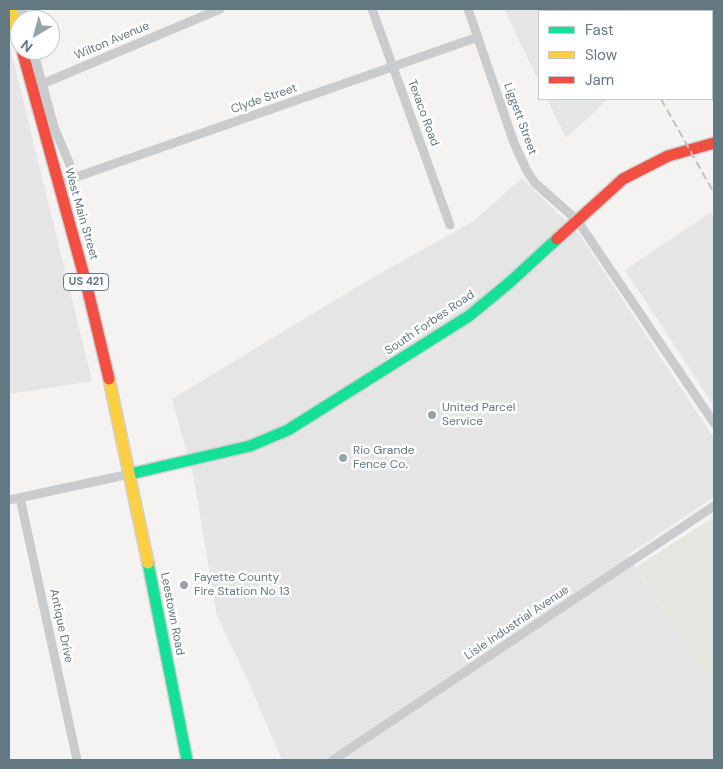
<!DOCTYPE html>
<html>
<head>
<meta charset="utf-8">
<style>
	body { margin:0 }
	#map { position:relative; width:723px; height:769px; overflow:hidden; background:#f4f3f2; font-family:"DM Sans",sans-serif }
	canvas { display:block }
	.frame { position:absolute; inset:0; border:10px solid #647882; pointer-events:none }
	.legend { position:absolute; left:538px; top:10px; width:175px; height:90px; box-sizing:border-box; background:#fff; border:1px solid #c1c9cd; margin:0; padding:6px 9px; list-style:none; font-size:15px; color:#647882 }
	.legend li { display:flex; align-items:center; gap:10px; height:25px }
	.legend b { width:25px; border:1px solid #c1c9cd }
	.north { position:absolute; left:10px; top:10px; width:50px; height:50px; box-sizing:border-box; background:#fff; border:1px solid #c1c9cd; border-radius:50%; rotate:217deg; font-size:14px; font-weight:700; line-height:20px; text-align:center; color:#647882 }
	.north::after { content:''; display:block; margin:auto; width:18px; height:22px; background:#96a3a9; clip-path:polygon(50% 0,100% 100%,50% 72%,0 100%) }
</style>
</head>
<body>
<div id="map">
<canvas width="723" height="769"></canvas>
<div class="frame"></div>
<ul class="legend">
<li><b style="height:6px;background:#16e098"></b>Fast</li>
<li><b style="height:6px;background:#ffcf43"></b>Slow</li>
<li><b style="height:6px;background:#f24e42"></b>Jam</li>
</ul>
<div class="north">N</div>
</div>
<script>
const ctx = document.querySelector('canvas').getContext('2d');
ctx.lineJoin = 'round';
function fillPath(path, color) {
  ctx.fillStyle = color;
  ctx.fill(path, 'evenodd');
}
function poly(rows) {
  const path = new Path2D();
  for (const r of rows) {
    path.moveTo(r[0], r[1]);
    for (let i = 2; i < r.length; i += 2) path.lineTo(r[i], r[i + 1]);
  }
  return path;
}
function stroke(path, color, width, dash) {
  ctx.strokeStyle = color;
  ctx.lineWidth = width;
  ctx.lineCap = dash ? 'butt' : 'round';
  ctx.setLineDash(dash || []);
  ctx.stroke(path);
}
function write(font, color, halo, rows, align = 'center') {
  ctx.font = font + ' "DM Sans",sans-serif';
  ctx.lineWidth = 5;
  ctx.setLineDash([]);
  ctx.textBaseline = 'middle';
  ctx.strokeStyle = halo;
  ctx.fillStyle = color;
  for (const [text, x, y, turn = 0] of rows) {
    ctx.save();
    ctx.translate(x, y);
    ctx.rotate((+turn || 0) * Math.PI / 180);
    ctx.textAlign = isNaN(turn) ? turn : align;
    if (halo) ctx.strokeText(text, 0, 0);
    ctx.fillText(text, 0, 0);
    ctx.restore();
  }
}
fillPath(poly([
	[504,9,609,9,610,11,539,11,539,82],
	[9,42,92,381,9,394],
	[547,99,608,99,566,138],
	[522,178,579,234,714,438,714,497,628,555,714,688,714,760,282,760,249,683,217,616,194,479,172,399,370,279,474,221],
	[711,212,714,218,714,406,625,270]
]), '#e4e5e4');
fillPath(poly([
	[714,517,714,688,636,567]
]), '#e4e6e0');
stroke(poly([
	[677,9,678,11],
	[712,96,714,102]
]), '#c9d3d4', 2);
const fast = poly([
	[130,474,250,446,288,430,469,316,509,283,557,239],
	[148,563,187,760]
]);
const slow = poly([
	[11,9,20,44],
	[109,379,148,563]
]);
const jam = poly([
	[22,50,87,287,109,379],
	[557,239,623,179,668,156,714,143]
]);
stroke(fast, '#d0d1d2', 14);
stroke(slow, '#d0d1d2', 14);
stroke(jam, '#d0d1d2', 14);
stroke(poly([
	[22,9,25,20],
	[372,9,450,225],
	[468,9,514,143,527,171,535,183,577,220,714,423],
	[33,50,54,127,75,177],
	[42,84,220,9],
	[59,183,478,37],
	[20,498,77,760],
	[9,500,130,474],
	[333,760,714,506]
]), '#cacbcc', 9);
stroke(fast, '#16e098', 11);
stroke(slow, '#ffcf43', 11);
stroke(jam, '#f24e42', 11);
stroke(poly([
	[619,9,620,11],
	[661,99,714,193]
]), '#c0c1c2', 2, [8, 4]);
for (const [x, y, r, color] of [
	[432,415,5,"#96a3a9"],
	[343,458,5,"#96a3a9"],
	[184,585,5,"#96a3a9"]
]) {
  const dot = new Path2D();
  dot.arc(x, y, r, 0, 2 * Math.PI);
  ctx.fillStyle = color;
  ctx.fill(dot);
  stroke(dot, '#fff', 2);
}
for (const [x, y, w] of [
	[86,282,45]
]) {
  const box = new Path2D();
  box.roundRect(x - w / 2, y - 8.5, w, 17, 4);
  ctx.fillStyle = '#fff';
  ctx.fill(box);
  stroke(box, '#647882', 1);
}
write('bold 11px', '#647882', null, [
	["US 421",86,282]
]);
write('12px', '#647882', '#fff', [
	["Wilton Avenue",112,41,-23],
	["Clyde Street",264,99,-19],
	["Texaco Road",423,113,70],
	["Liggett Street",520,119,70],
	["West Main Street",81,214,74],
	["South Forbes Road",430,323,-34],
	["Leestown Road",172,614,79],
	["Lisle Industrial Avenue",517,623,-34],
	["Antique Drive",61,626,78]
]);
write('12px', '#647882', '#fff', [
	["United Parcel",442,408],
	["Service",442,422],
	["Rio Grande",353,451],
	["Fence Co.",353,465],
	["Fayette County",194,578],
	["Fire Station No 13",194,592]
], 'left');
</script>
</body>
</html>
